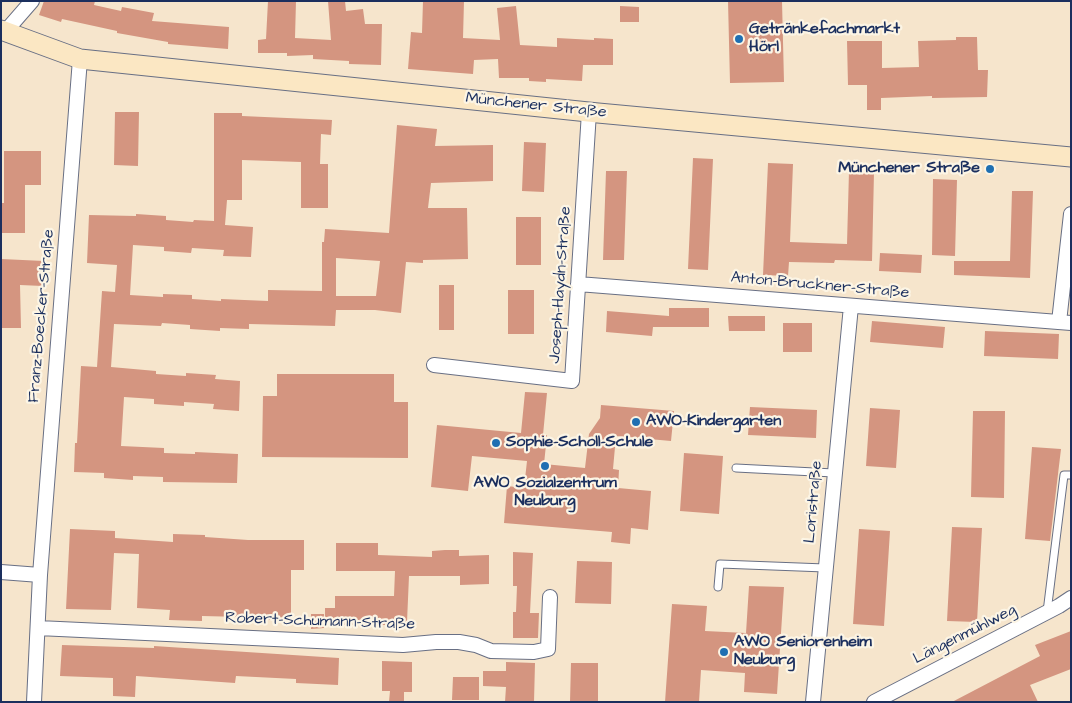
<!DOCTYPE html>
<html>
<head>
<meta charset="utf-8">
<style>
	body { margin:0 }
	#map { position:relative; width:1072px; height:703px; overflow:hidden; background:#f6e5cc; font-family:"Architects Daughter",sans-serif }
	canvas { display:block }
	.frame { position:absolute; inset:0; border:2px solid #1b2f5e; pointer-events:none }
</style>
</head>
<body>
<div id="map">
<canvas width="1072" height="703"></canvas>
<div class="frame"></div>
</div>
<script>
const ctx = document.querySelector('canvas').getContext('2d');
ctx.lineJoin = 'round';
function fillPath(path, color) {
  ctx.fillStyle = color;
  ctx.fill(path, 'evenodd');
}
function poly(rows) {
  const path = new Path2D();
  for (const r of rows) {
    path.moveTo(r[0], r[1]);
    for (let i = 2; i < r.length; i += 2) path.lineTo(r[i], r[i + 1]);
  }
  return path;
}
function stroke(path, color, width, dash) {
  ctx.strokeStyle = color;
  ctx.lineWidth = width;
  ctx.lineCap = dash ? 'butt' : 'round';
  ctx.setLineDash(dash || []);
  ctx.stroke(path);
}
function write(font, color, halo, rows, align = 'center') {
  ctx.font = font + ' "Architects Daughter",sans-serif';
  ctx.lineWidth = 4.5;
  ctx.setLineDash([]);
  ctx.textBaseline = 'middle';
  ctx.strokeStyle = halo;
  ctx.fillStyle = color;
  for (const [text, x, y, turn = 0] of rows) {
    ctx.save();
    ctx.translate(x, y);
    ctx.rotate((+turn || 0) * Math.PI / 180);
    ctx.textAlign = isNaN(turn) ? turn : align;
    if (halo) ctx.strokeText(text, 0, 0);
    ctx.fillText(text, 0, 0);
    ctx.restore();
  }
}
fillPath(poly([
	[44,1,95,1,94,5,121,11,122,7,154,13,152,21,229,27,228,49,168,44,168,42,117,33,117,31,62,19,61,22,39,15],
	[268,1,296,1,295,38,331,40,328,1,345,1,346,11,363,9,365,24,382,24,381,65,349,64,349,61,313,59,313,55,287,56,287,53,258,53,258,40,266,39],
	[423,1,464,1,463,38,500,40,497,8,516,6,520,45,557,47,557,38,594,40,594,38,613,39,613,65,583,65,582,81,546,79,546,82,529,81,529,78,499,78,498,59,474,60,473,74,408,69,411,32,422,33],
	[728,1,782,1,784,82,730,83],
	[620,6,639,7,639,22,620,22],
	[956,37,977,37,978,70,988,70,987,97,932,98,932,96,881,98,881,110,867,110,867,85,848,85,847,41,882,41,882,68,919,67,918,41,956,40],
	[115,112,139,112,138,166,114,165],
	[214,113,242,113,242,116,332,120,331,135,321,134,320,164,328,164,328,208,301,208,301,162,242,160,242,200,227,200,225,225,253,227,251,257,223,256,224,250,192,248,191,253,164,251,164,247,133,245,130,295,163,297,163,294,192,295,192,299,221,301,221,299,268,301,268,290,322,291,322,242,324,242,325,229,389,233,397,125,437,129,435,146,493,145,493,181,431,183,428,208,467,208,468,259,423,260,423,263,406,262,401,313,375,310,336,310,335,326,249,324,249,329,220,328,220,331,190,329,190,325,162,323,161,326,114,324,111,367,156,371,156,374,186,376,186,373,216,375,215,379,240,381,239,411,213,409,214,404,184,402,184,406,154,404,154,399,124,397,121,446,164,448,164,453,195,454,195,452,238,454,237,483,163,482,163,477,133,476,133,480,104,478,104,473,74,472,75,443,77,443,81,366,97,367,102,291,115,292,117,265,87,263,89,215,136,216,136,214,166,216,166,220,193,222,194,220,214,221],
	[336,258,380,261,376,296,336,296],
	[524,142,546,143,544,192,522,191],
	[4,151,41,151,41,185,25,185,25,233,1,233,1,203,4,203],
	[693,158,713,159,708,270,688,269],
	[768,163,793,164,790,242,847,244,849,171,874,172,872,261,835,260,834,263,789,262,788,276,763,275],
	[606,171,627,171,624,260,603,260],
	[933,179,957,180,955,256,932,255],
	[1012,191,1033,191,1030,278,954,275,954,261,1010,261],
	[516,217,541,217,541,265,516,265],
	[880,253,922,255,921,273,879,271],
	[1,259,44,261,43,286,20,285,21,328,1,328],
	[439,285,454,285,454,330,439,330],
	[508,290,534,290,534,334,508,334],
	[669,308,709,308,709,327,653,327,652,336,606,332,607,311,669,316],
	[728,316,765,316,765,331,729,331],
	[872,321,945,327,943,348,870,342],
	[783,323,812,323,812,352,783,352],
	[985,331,1059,334,1058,359,984,356],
	[277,374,394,374,394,402,408,402,408,458,262,457,263,396,277,396],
	[525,392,547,393,543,435,547,435,544,464,585,468,589,434,600,418,601,405,674,411,671,441,616,436,613,469,619,470,618,488,651,491,648,530,631,528,630,544,611,542,612,532,504,523,507,486,524,488,527,461,472,456,468,491,431,487,437,425,521,433],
	[750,407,817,410,816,438,748,435],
	[870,408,900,410,896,468,866,466],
	[973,411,1005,411,1004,498,971,497],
	[1032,447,1061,449,1050,541,1025,539],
	[684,453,723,456,719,514,680,511],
	[952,527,982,528,977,622,947,621],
	[70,529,115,531,115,538,173,542,173,534,205,535,205,537,248,540,304,540,304,570,291,570,291,620,243,620,243,617,202,616,202,621,169,620,170,610,137,608,139,554,114,553,111,610,66,609],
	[859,529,890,531,884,626,853,624],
	[336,543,378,543,378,555,432,557,432,551,445,550,459,550,459,556,489,555,489,584,460,585,460,576,409,576,407,622,391,622,391,625,325,625,325,608,335,608,335,596,394,596,395,571,336,571],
	[513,552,533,553,530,613,539,613,538,638,513,638,513,612,516,612,517,586,513,586],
	[577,561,612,562,611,604,575,603],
	[749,586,784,587,777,694,744,692,745,673,701,670,699,702,665,702,672,604,707,606,705,631,746,633],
	[311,614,324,614,324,628,311,629],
	[1071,631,1071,669,1030,685,1038,702,952,702,1040,656,1035,645],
	[62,645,154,648,154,646,339,658,338,685,296,683,296,679,236,676,235,683,136,676,135,697,113,696,113,678,60,676],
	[382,661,412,662,412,692,404,692,404,702,389,702,390,691,382,691],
	[506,662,535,663,534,702,505,702,506,687,483,686,483,671,506,671],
	[571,663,598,663,598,702,570,702],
	[453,677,479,677,479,700,452,700]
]), '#d49580');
const service = poly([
	[736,468,834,473],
	[718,587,720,564,825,568],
	[1047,612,1064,475,1071,475]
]);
const minor = poly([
	[5,32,32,1],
	[578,284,1071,323],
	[1059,322,1071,214],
	[434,365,572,381,589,112],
	[1,572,40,575],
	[38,628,403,645,436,642,459,642,476,645,491,651,534,652,548,649,550,597],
	[34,702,40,575,80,59],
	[813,702,851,306],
	[874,702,1059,606,1071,598]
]);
const secondary = poly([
	[1,30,80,59,598,113,1071,157]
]);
stroke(service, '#686f84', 9);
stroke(minor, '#686f84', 16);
stroke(secondary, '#686f84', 21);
stroke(service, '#fff', 7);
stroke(minor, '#fff', 14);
stroke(secondary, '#fbe7c3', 19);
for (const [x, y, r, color] of [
	[739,39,5,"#1f6fb2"],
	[990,169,5,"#1f6fb2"],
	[636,422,5,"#1f6fb2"],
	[496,443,5,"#1f6fb2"],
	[545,466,5,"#1f6fb2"],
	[724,652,5,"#1f6fb2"]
]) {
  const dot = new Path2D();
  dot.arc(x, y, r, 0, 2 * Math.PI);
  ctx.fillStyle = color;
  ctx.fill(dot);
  stroke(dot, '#fcf5e5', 2);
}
write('bold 16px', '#1b2f5e', '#fcf5e5', [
	["Getränkefachmarkt",749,30],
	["Hörl",749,48],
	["Münchener Straße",980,169,"right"],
	["AWO-Kindergarten",646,422],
	["Sophie-Scholl-Schule",506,443],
	["AWO Sozialzentrum",545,484,"center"],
	["Neuburg",545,502,"center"],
	["AWO Seniorenheim",734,643],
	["Neuburg",734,661]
], 'left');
write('16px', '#1b2f5e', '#fcf5e5', [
	["Münchener Straße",536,106,6],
	["Joseph-Haydn-Straße",561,285,-86],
	["Anton-Bruckner-Straße",820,286,5],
	["Franz-Boecker-Straße",42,316,-85],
	["Loristraße",814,502,-85],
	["Robert-Schumann-Straße",320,622,2],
	["Längenmühlweg",965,635,-27]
]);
</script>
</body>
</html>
